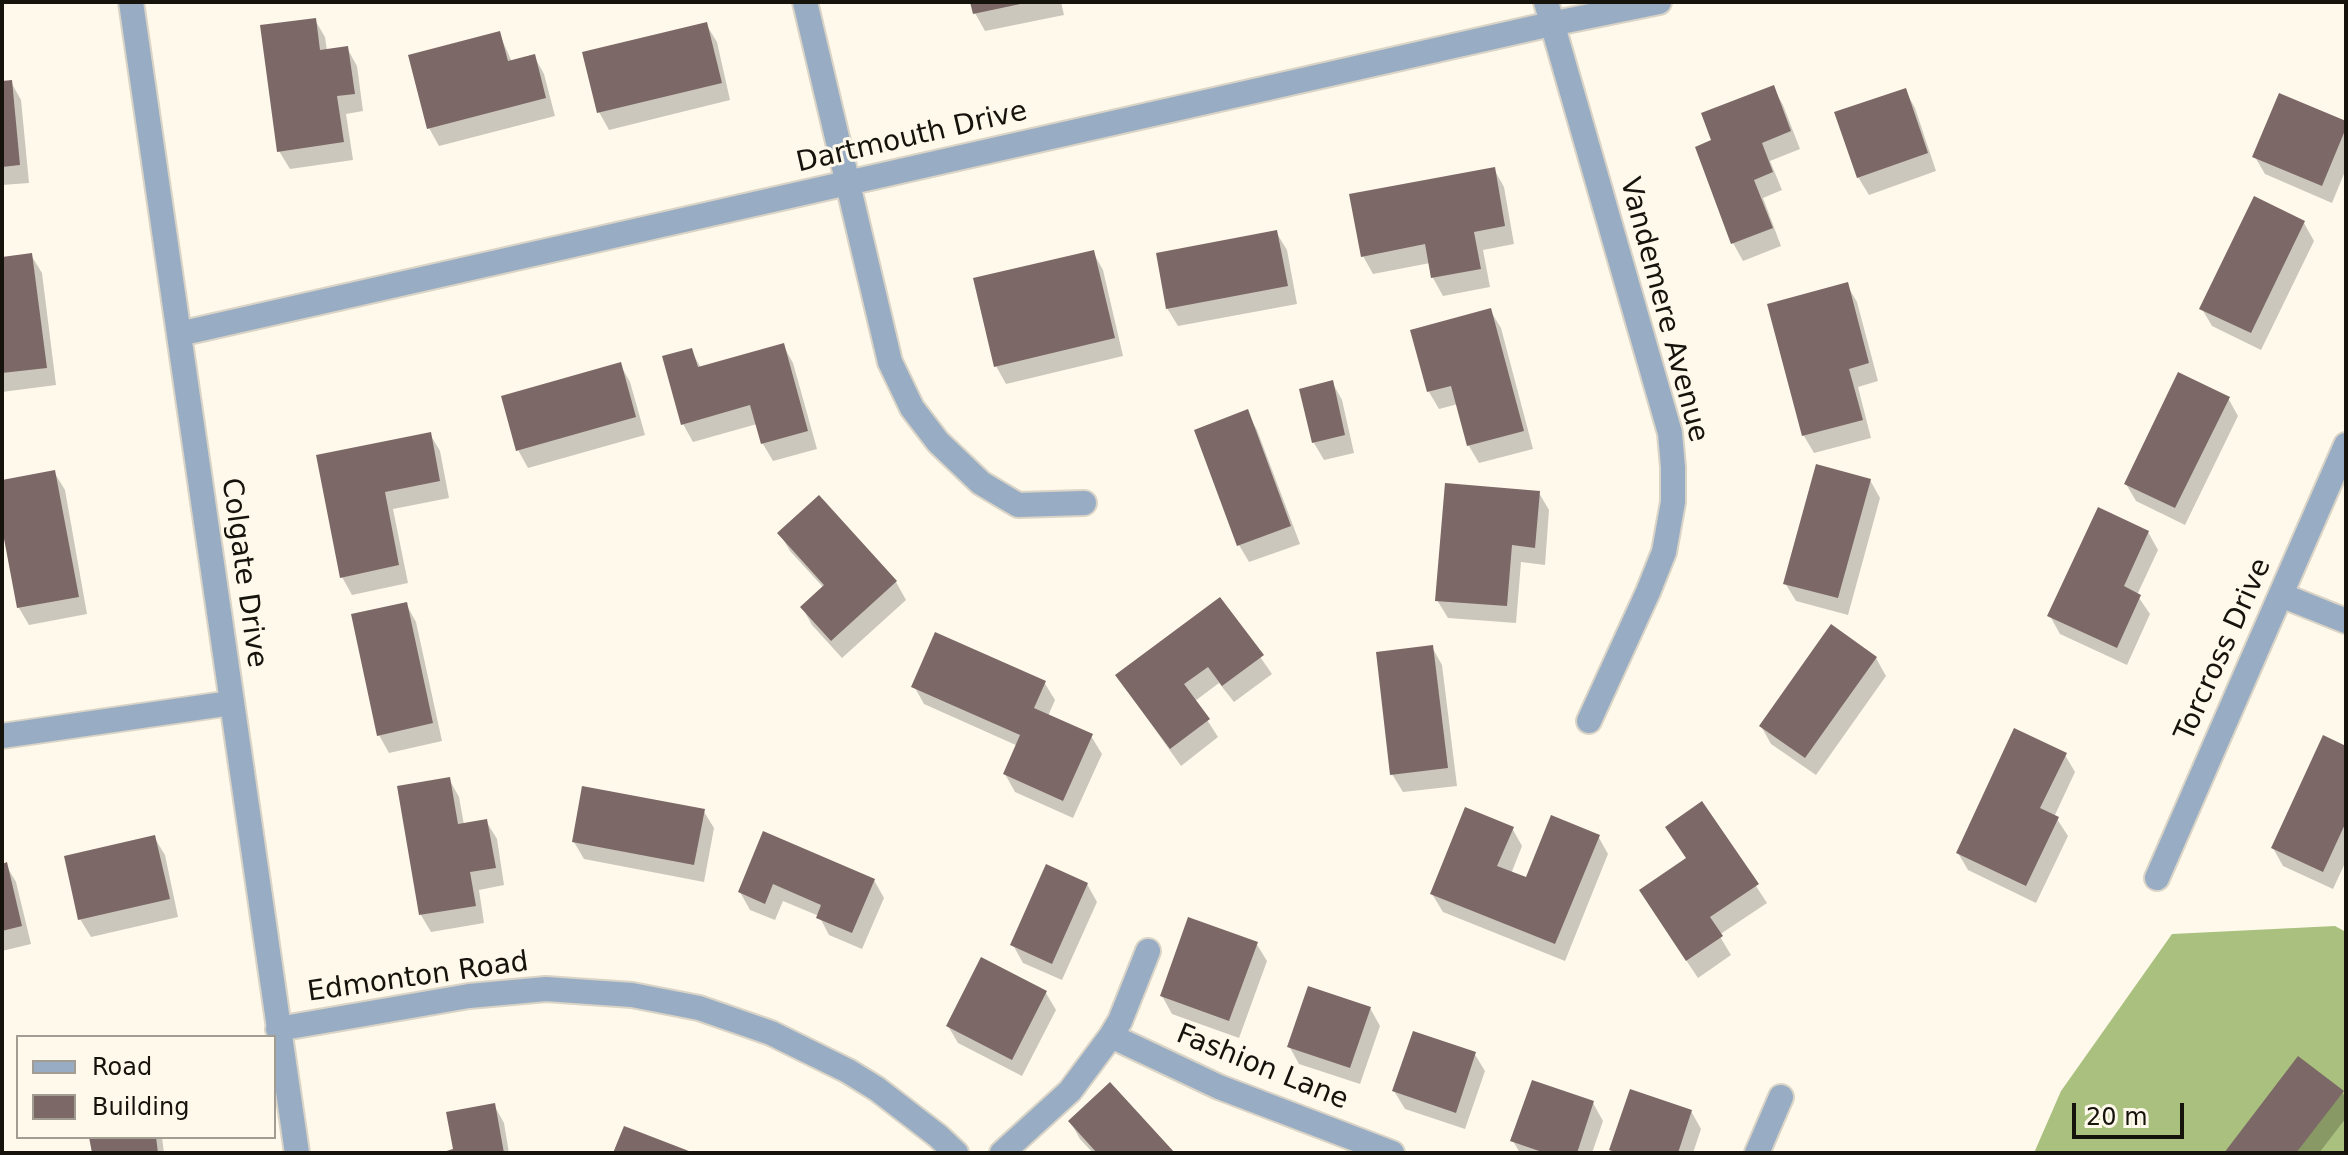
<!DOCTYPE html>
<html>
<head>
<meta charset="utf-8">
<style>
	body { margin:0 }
	#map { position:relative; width:2348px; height:1155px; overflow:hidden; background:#fff9eb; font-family:"DejaVu Sans",sans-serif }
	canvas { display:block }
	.frame { position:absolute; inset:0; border:4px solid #16130d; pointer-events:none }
	.legend { position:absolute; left:16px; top:1035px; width:260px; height:104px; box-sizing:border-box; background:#fff9eb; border:2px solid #a29d92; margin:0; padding:10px 14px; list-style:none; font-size:24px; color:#16130d }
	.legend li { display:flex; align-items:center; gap:16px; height:40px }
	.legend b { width:40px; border:2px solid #a29d92 }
	.scale { position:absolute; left:2072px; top:1103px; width:112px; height:36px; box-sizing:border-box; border:4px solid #16130d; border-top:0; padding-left:10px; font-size:24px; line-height:28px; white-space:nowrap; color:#16130d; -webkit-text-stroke:6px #fff9eb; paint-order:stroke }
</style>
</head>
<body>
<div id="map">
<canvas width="2348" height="1155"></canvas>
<div class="frame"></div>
<ul class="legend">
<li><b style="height:10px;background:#98adc4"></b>Road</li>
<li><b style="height:22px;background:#7c6967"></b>Building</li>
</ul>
<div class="scale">20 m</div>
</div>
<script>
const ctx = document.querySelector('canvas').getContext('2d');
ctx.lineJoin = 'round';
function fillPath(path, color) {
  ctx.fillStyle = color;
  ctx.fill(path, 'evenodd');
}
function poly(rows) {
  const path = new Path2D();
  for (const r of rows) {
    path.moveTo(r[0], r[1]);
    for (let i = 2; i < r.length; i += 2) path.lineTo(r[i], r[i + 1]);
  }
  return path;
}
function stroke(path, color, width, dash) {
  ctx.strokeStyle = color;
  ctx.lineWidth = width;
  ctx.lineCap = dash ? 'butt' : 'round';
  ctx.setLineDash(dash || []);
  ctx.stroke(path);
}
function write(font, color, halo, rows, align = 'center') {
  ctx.font = font + ' "DejaVu Sans",sans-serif';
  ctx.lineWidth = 6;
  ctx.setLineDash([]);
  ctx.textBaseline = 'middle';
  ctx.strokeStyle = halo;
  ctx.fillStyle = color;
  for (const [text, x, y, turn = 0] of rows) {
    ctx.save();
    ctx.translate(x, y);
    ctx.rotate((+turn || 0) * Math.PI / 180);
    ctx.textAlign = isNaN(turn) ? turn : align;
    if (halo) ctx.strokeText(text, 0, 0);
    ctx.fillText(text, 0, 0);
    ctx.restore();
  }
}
fillPath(poly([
	[2335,926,2346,932,2346,1153,2034,1153,2061,1091,2172,934]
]), '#aac07f');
fillPath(poly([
	[972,2,1061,2,1064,15,985,31,975,13],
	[315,20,325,37,327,51,347,48,357,66,363,111,346,114,353,160,290,169,279,151],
	[706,24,717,42,730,100,609,130,599,112],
	[499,33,512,62,534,56,544,74,555,116,439,146,429,128],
	[11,82,21,100,29,183,2,185,2,83],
	[1773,87,1783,105,1800,149,1770,161,1782,190,1763,198,1781,246,1743,261,1733,243,1714,141],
	[1905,90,1915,108,1936,171,1869,195,1858,177],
	[2346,123,2346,169,2332,203,2265,174,2255,157],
	[1494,169,1504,187,1514,244,1483,250,1490,287,1443,296,1433,278,1430,263,1373,274,1363,256],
	[2304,223,2314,241,2261,350,2212,326,2202,309],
	[1276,232,1287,250,1297,304,1178,326,1167,308],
	[1093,252,1103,270,1123,356,1006,384,996,366],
	[31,255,42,273,56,385,2,392,2,259],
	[1847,285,1857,302,1878,381,1858,387,1871,438,1814,453,1804,436,1770,305],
	[1490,310,1501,328,1533,449,1479,463,1469,446,1458,404,1439,409,1429,392],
	[783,345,793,363,817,449,773,461,763,444,757,424,693,442,683,424,691,350,701,368],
	[620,364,630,382,645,435,528,468,518,450,504,397],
	[1332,382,1342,400,1354,453,1324,460,1314,443,1301,390],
	[2228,398,2238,416,2185,525,2136,501,2126,484],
	[1247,412,1257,430,1300,544,1249,562,1239,545],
	[430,434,440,451,449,498,393,509,408,583,352,595,342,577,318,457],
	[54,472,65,490,87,614,29,625,19,608,2,516,2,482],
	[1870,480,1880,498,1848,615,1796,601,1785,583],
	[1539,493,1549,510,1545,565,1521,562,1516,623,1448,618,1437,600],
	[819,498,896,582,906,600,842,658,812,625,802,607,824,588,790,551,780,534],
	[2148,532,2158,550,2137,595,2150,614,2127,665,2060,634,2050,616],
	[1220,599,1272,674,1234,702,1219,683,1195,701,1218,737,1181,766,1117,676],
	[406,604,416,622,442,741,389,753,379,735],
	[1432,647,1442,665,1457,786,1403,792,1392,774],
	[1876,658,1886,676,1816,775,1771,744,1761,726],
	[1044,682,1055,700,1048,716,1091,736,1102,754,1073,818,1015,792,1005,774,1018,746,924,704,914,686],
	[2346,748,2346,861,2333,889,2283,866,2273,848],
	[2065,755,2075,772,2054,817,2057,819,2068,836,2036,903,1968,870,1958,853],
	[449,779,459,797,464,825,486,821,497,839,504,885,479,890,484,923,431,932,421,915,399,788],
	[1702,803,1767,903,1719,935,1731,955,1698,978,1652,909,1688,860],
	[703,810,714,828,704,882,584,859,574,842],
	[1512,828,1522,846,1511,874,1527,880,1598,836,1608,854,1565,961,1443,912,1432,894],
	[764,834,874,880,884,898,862,949,829,935,819,916,783,901,775,920,750,910,740,892],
	[154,837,165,855,178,917,91,937,80,919],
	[6,865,16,882,31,944,2,951,2,866],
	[1087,884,1097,902,1062,980,1023,963,1013,945],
	[1256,943,1267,961,1239,1038,1172,1014,1162,996],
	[1046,993,1056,1010,1022,1076,958,1043,948,1026],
	[1370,1008,1380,1026,1360,1084,1299,1064,1289,1046],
	[1474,1053,1485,1071,1465,1129,1405,1109,1394,1091],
	[2342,1092,2346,1099,2346,1118,2319,1153,2226,1153],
	[1593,1103,1603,1121,1592,1153,1520,1153,1513,1141],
	[494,1105,504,1123,509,1153,442,1153,455,1151],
	[1691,1111,1701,1129,1693,1153,1613,1153,1611,1150],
	[1070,1121,1172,1153,1093,1153,1080,1139],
	[91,1137,162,1137,164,1153,94,1153]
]), '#0003');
fillPath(poly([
	[970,2,1025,2,1025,3,973,14],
	[316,18,320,50,348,46,355,94,337,96,344,142,277,152,260,25],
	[707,22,722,83,597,113,582,52],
	[500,31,508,61,535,54,546,98,427,129,408,55],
	[12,80,20,165,2,167,2,81],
	[1774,85,1791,131,1762,143,1773,172,1754,180,1773,228,1731,244,1695,147,1711,140,1701,113],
	[1906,88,1928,153,1857,178,1834,112],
	[2279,93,2346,121,2346,128,2322,186,2252,157],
	[1495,167,1505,226,1474,232,1481,269,1431,278,1425,244,1361,257,1349,194],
	[2254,196,2305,221,2251,333,2199,309],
	[1277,230,1288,286,1166,309,1156,253],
	[1094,250,1115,338,994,367,973,278],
	[32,253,47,368,2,373,2,257],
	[1848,282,1869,363,1849,369,1863,420,1802,436,1767,304],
	[1491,308,1524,431,1467,446,1451,386,1427,392,1410,330],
	[784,343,808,431,761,444,750,405,681,425,662,356,692,348,698,367],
	[621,362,636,417,516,451,501,396],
	[2178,372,2230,397,2175,508,2124,484],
	[1333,380,1345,435,1312,443,1299,389],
	[1248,409,1291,526,1237,546,1194,430],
	[431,432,440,481,385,492,399,565,340,578,316,455],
	[1816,464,1871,479,1838,598,1783,584],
	[55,470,79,597,17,608,2,528,2,480],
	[1445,483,1540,491,1535,548,1512,545,1507,606,1435,601],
	[819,495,897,581,831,641,800,607,824,585,777,533],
	[2098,507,2149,531,2124,586,2141,595,2117,648,2047,616],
	[1220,597,1264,655,1222,686,1208,667,1184,684,1210,719,1170,749,1115,675],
	[407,602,433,723,377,736,351,614],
	[1831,624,1877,657,1805,758,1759,726],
	[935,632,1046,681,1034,708,1093,734,1063,801,1003,774,1020,735,911,687],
	[1433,645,1448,768,1390,775,1376,652],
	[2014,728,2067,753,2040,808,2059,817,2026,886,1956,853],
	[2323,735,2346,746,2346,822,2323,872,2271,848],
	[450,777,458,824,487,819,496,868,470,872,476,906,419,915,397,786],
	[582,786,705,809,694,865,572,842],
	[1702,801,1759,884,1710,917,1723,936,1686,961,1639,890,1686,858,1665,827],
	[1465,807,1514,827,1497,866,1526,877,1551,815,1600,835,1555,944,1430,894],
	[763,831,875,879,852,933,816,918,821,905,773,884,765,904,738,892],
	[155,835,170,899,78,920,64,856],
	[7,862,22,926,2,931,2,864],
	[1046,864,1088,883,1052,964,1010,945],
	[1188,917,1258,942,1229,1021,1160,996],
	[981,957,1047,991,1012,1060,946,1026],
	[1308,986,1371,1007,1350,1068,1287,1047],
	[1413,1031,1476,1052,1456,1113,1392,1091],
	[2298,1056,2344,1091,2296,1153,2224,1153],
	[1532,1080,1594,1101,1577,1153,1545,1153,1510,1141],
	[1110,1082,1175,1153,1097,1153,1068,1121],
	[1630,1089,1692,1110,1678,1153,1618,1153,1609,1150],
	[495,1103,504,1153,440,1153,453,1149,446,1112],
	[624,1126,694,1153,613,1153],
	[89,1137,156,1137,158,1153,92,1153]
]), '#7c6967');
const minor = poly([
	[131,2,297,1153],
	[805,2,890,362,912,408,938,442,981,483,1018,505,1084,503],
	[1546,2,1670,433,1673,467,1673,502,1664,552,1648,592,1589,721],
	[179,334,1551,24,1659,2],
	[2281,595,2346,621],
	[2,736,231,703],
	[2157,878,2346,445],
	[278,1029,469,996,546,989,632,995,699,1008,771,1033,848,1071,877,1089,938,1136,956,1153],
	[1111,1036,1219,1087,1392,1153],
	[1002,1153,1070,1091,1111,1036,1120,1021,1148,951],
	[1757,1153,1781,1097]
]);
stroke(minor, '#dad4c7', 28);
stroke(minor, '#98adc4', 24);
write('28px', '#16130d', '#fff9eb', [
	["Dartmouth Drive",912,138,-13],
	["Vandemere Avenue",1663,310,75],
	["Colgate Drive",243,573,82],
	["Torcross Drive",2224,650,-66],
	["Edmonton Road",418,978,-8],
	["Fashion Lane",1262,1068,22]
]);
</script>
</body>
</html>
